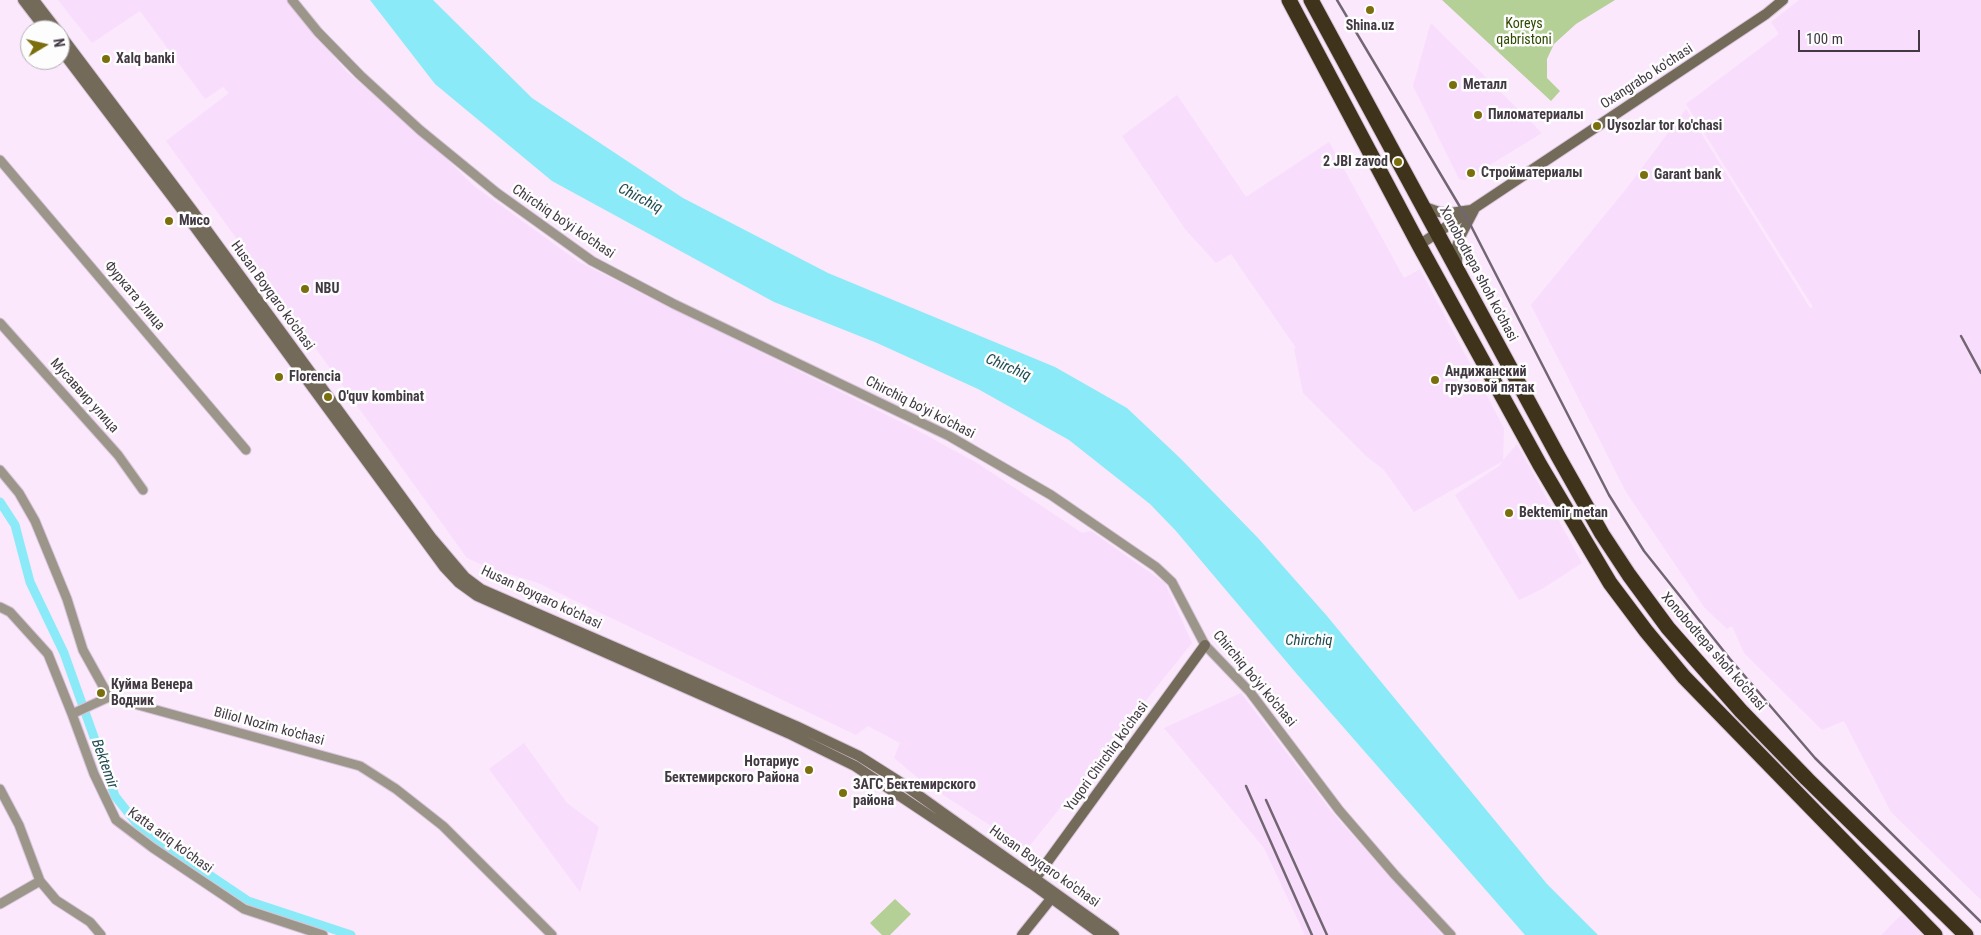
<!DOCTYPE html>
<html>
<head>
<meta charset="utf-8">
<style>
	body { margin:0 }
	#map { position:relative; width:1981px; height:935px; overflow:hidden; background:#fbe8fd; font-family:"Roboto Condensed",sans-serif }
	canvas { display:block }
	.north { position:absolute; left:20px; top:20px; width:50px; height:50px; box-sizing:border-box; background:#fdfdfd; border:1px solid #b2afb3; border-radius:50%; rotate:81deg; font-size:14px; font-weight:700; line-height:20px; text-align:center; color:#423943 }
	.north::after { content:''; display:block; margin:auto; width:18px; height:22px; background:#7b6e0c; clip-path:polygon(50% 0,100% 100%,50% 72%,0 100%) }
	.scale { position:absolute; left:1798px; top:30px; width:122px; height:22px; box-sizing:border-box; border:2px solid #423943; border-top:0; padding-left:6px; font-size:15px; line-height:18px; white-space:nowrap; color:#423943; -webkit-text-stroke:4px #fdfdfd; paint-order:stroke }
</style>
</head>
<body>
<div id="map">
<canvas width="1981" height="935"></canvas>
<div class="north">N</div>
<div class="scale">100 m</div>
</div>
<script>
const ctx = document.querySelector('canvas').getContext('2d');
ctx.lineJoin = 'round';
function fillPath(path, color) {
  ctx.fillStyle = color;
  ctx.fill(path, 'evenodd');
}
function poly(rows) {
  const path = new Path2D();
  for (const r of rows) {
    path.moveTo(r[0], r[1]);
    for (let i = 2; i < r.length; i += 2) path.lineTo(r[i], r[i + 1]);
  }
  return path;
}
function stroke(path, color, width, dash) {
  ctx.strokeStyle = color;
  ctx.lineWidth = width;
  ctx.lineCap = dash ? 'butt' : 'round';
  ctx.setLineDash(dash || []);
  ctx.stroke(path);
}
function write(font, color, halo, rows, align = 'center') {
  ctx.font = font + ' "Roboto Condensed",sans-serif';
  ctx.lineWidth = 5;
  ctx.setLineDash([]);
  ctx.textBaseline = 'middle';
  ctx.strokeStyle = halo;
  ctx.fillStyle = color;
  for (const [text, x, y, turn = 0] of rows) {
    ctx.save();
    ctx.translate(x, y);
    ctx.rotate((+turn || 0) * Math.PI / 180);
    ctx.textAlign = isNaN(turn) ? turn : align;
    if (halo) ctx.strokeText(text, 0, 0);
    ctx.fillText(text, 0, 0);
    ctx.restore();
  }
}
fillPath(poly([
	[58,0,286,0,347,72,439,151,474,186,579,262,911,427,977,463,1082,533,1091,531,1165,583,1192,643,1027,849,923,782,894,758,900,743,868,726,856,735,538,583,487,567,467,558,166,141,229,93,223,87,205,99,140,11,92,43],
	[1799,0,1981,0,1981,900,1891,812,1844,721,1822,730,1744,653,1732,626,1727,629,1704,607,1626,492,1531,305,1627,188,1686,109,1810,308,1813,307,1686,104,1779,34,1771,22],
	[1432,24,1542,133,1465,180,1459,179,1413,86,1430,25],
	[1177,95,1246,197,1329,142,1404,278,1420,269,1504,428,1503,460,1517,444,1582,563,1542,589,1519,600,1455,495,1499,466,1503,461,1414,512,1384,470,1365,455,1303,393,1294,349,1296,348,1231,254,1216,263,1185,229,1122,136],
	[1241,693,1331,811,1442,935,1305,935,1264,848,1164,728],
	[524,743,567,803,599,827,580,892,489,769],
	[1902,914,1923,935,1881,935]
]), '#f9ddfc');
fillPath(poly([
	[1442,0,1615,0,1576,24,1554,44,1547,59,1547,78,1560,91,1551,101],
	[895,899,911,914,890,935,882,935,870,923]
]), '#b5d097');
fillPath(poly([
	[370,0,433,0,532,98,683,198,828,273,1055,367,1127,408,1181,459,1258,538,1327,616,1547,884,1598,935,1525,935,1296,673,1176,531,1150,504,1069,440,978,389,877,343,774,302,552,181,435,84]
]), '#8aeaf7');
stroke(poly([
	[0,502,15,525,30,582,64,653,115,796,141,829,248,901,351,935]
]), '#8aeaf7', 9);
const street = poly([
	[292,0,318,32,360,75,420,130,497,193,592,261,674,304,949,436,1051,495,1156,567,1172,582,1205,645,1250,692,1339,810,1395,875,1451,935],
	[0,160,246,450],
	[0,323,118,455,143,490],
	[0,470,19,493,35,521,67,599,83,650,109,697,360,766,396,789,443,826,552,935],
	[0,607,10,612,48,654,72,714,94,774,116,820,153,848,244,909,323,935],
	[72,714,109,697],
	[0,789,19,825,40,881,56,900,90,922,101,935],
	[0,904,40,881]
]);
const secondary = poly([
	[23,0,46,30],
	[34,0,57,30],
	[60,34,193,211,431,537,465,577,481,589,796,726,859,756,900,782,1114,935],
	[60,49,188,218,444,567,459,583,477,596,792,735,855,766,1032,884,1102,935],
	[1422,206,1439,212,1450,213,1471,210],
	[1419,245,1766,14,1783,0],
	[1457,267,1457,246,1460,237,1474,210],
	[1032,883,1205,645],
	[1022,935,1054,895]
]);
const highway = poly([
	[1289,0,1419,245,1540,465,1610,583,1646,631,1684,677,1935,935],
	[1311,0,1558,456,1602,534,1629,575,1668,628,1741,711,1807,779,1966,935]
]);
stroke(street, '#d6c5d8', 11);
stroke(secondary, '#d6c5d8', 12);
stroke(highway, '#d6c5d8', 17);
stroke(street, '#9c9589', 9);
stroke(secondary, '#746a59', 10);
stroke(highway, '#40331b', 15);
stroke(poly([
	[1337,0,1469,222,1609,495,1644,551,1730,659,1815,758,1981,922],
	[1961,336,1981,373],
	[1246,786,1312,935],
	[1266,800,1327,935]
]), '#726673', 2.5);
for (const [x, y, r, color] of [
	[1370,10,5,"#7b6e0c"],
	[106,59,5,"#7b6e0c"],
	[1453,85,5,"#7b6e0c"],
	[1478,115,5,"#7b6e0c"],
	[1597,126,5,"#7b6e0c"],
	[1398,162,5,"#7b6e0c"],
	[1471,173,5,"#7b6e0c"],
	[1644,175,5,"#7b6e0c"],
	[169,221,5,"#7b6e0c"],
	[305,289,5,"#7b6e0c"],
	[279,377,5,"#7b6e0c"],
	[1435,380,5,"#7b6e0c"],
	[328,397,5,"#7b6e0c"],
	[1509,513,5,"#7b6e0c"],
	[101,693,5,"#7b6e0c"],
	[809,770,5,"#7b6e0c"],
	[843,793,5,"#7b6e0c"]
]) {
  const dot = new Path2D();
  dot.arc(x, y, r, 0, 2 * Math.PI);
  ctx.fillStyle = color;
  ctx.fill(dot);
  stroke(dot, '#fdfdfd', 2);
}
write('14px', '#304900', '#fdfdfd', [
	["Koreys",1524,24],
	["qabristoni",1524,40]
]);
write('bold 14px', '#423943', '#fdfdfd', [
	["Shina.uz",1370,26,"center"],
	["Xalq banki",116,59],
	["Металл",1463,85],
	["Пиломатериалы",1488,115],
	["Uysozlar tor ko'chasi",1607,126],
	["2 JBI zavod",1388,162,"right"],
	["Стройматериалы",1481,173],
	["Garant bank",1654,175],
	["Мисо",179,221],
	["NBU",315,289],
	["Андижанский",1445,372],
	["грузовой пятак",1445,388],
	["Florencia",289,377],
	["O'quv kombinat",338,397],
	["Bektemir metan",1519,513],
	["Куйма Венера",111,685],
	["Водник",111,701],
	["Нотариус",799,762,"right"],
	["Бектемирского Района",799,778,"right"],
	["ЗАГС Бектемирского",853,785],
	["района",853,801]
], 'left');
write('14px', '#423943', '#fdfdfd', [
	["Oxangrabo ko'chasi",1647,77,-33],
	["Chirchiq bo'yi ko'chasi",563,222,34],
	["Xonobodtepa shoh ko'chasi",1478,274,62],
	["Фурката улица",134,296,50],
	["Husan Boyqaro ko'chasi",272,296,54],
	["Мусаввир улица",84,396,48],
	["Chirchiq bo'yi ko'chasi",920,408,27],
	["Husan Boyqaro ko'chasi",541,598,25],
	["Xonobodtepa shoh ko'chasi",1713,652,49],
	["Chirchiq bo'yi ko'chasi",1254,679,50],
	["Biliol Nozim ko'chasi",269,727,15],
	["Yuqori Chirchiq ko'chasi",1107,757,-54],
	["Katta ariq ko'chasi",170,841,36],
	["Husan Boyqaro ko'chasi",1044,867,35]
]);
write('italic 15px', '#214c52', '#fdfdfd', [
	["Chirchiq",640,199,27],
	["Chirchiq",1008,368,23],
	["Chirchiq",1309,641],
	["Bektemir",104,764,70]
]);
</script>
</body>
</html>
